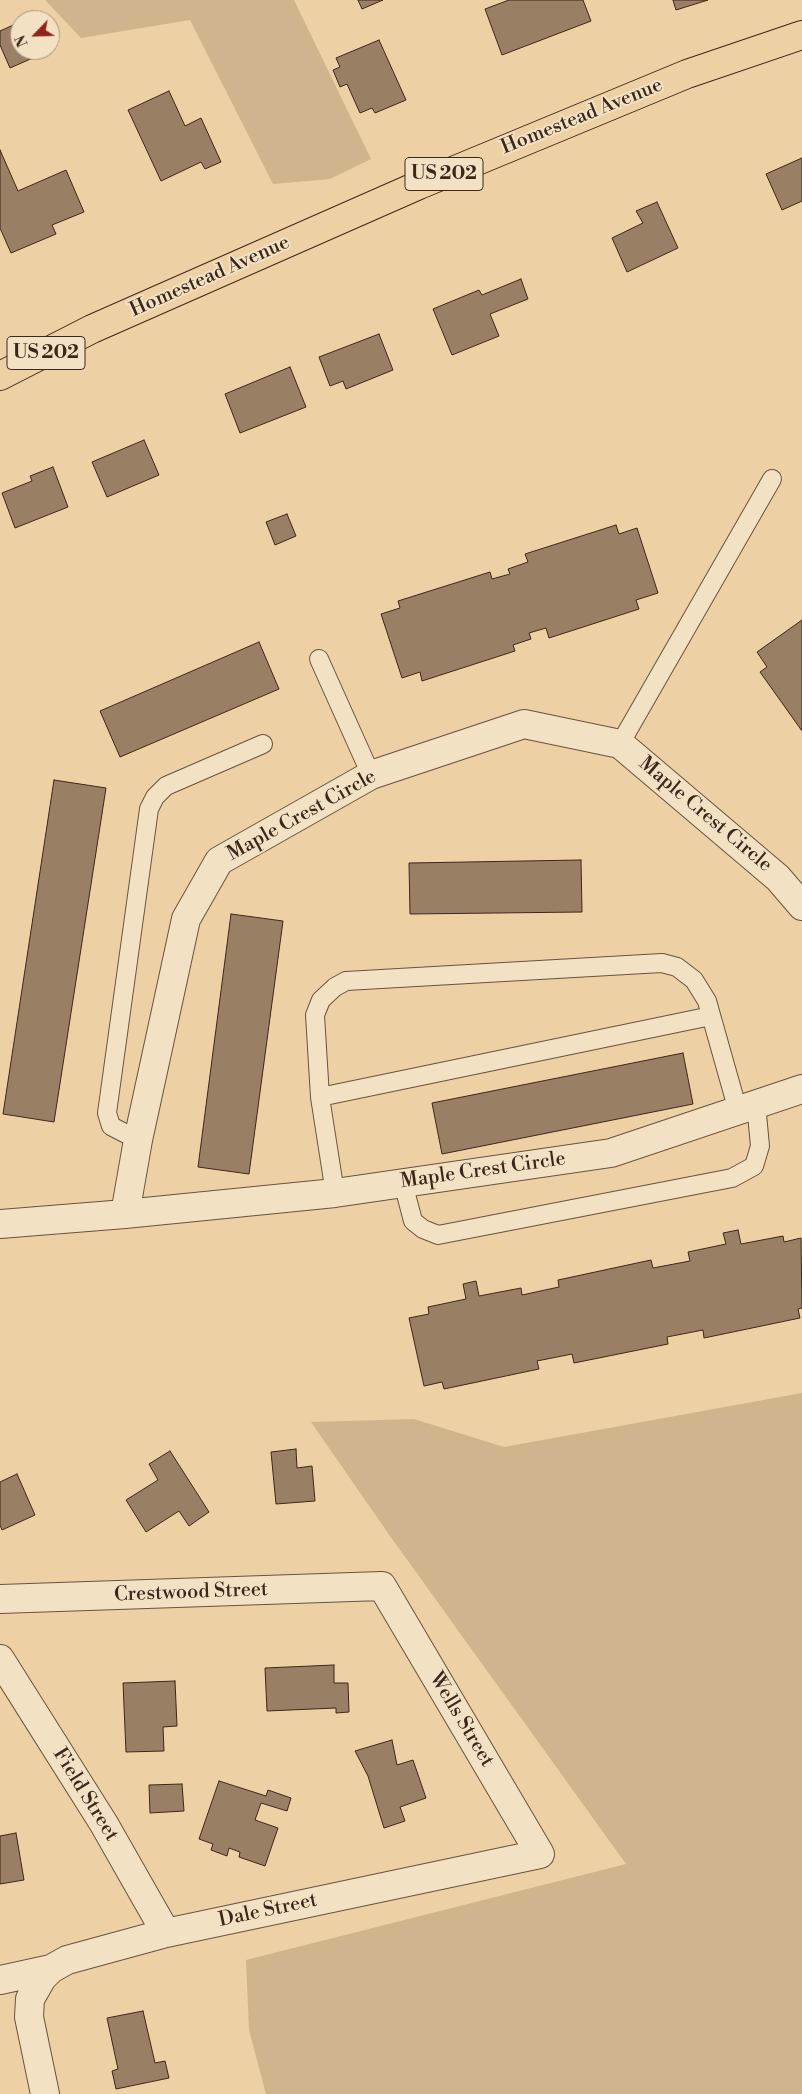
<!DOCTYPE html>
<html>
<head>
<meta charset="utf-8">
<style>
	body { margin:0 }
	#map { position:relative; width:802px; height:2094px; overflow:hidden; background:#edd1a5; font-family:"Libre Bodoni",serif }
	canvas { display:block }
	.north { position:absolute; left:10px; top:10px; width:50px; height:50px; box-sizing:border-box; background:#f3e1c4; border:1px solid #aa9780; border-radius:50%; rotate:246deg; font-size:14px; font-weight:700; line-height:20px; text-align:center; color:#3d271b }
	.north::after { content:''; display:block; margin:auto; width:18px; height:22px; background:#8f2418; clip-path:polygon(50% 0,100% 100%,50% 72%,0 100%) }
</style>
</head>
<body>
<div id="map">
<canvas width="802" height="2094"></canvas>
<div class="north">N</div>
</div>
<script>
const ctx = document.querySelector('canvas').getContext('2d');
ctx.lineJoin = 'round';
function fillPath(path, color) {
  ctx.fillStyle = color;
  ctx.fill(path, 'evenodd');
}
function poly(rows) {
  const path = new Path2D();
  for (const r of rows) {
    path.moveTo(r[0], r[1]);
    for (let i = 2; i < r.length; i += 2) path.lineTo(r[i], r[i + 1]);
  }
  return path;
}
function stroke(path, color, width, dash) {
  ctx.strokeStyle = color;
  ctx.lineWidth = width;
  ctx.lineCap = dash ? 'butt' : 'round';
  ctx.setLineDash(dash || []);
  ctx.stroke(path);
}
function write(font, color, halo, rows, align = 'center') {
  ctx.font = font + ' "Libre Bodoni",serif';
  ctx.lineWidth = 4;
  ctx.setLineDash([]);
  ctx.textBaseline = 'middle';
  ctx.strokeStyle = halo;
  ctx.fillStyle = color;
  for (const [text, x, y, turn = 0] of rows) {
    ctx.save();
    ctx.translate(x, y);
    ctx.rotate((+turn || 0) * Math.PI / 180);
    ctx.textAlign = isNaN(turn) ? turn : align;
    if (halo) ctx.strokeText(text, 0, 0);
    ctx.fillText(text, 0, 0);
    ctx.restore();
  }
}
fillPath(poly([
	[45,0,294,0,371,159,330,179,273,184,190,20,81,38],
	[802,1393,802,2094,266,2094,249,2030,246,1960,626,1864,390,1536,311,1422,414,1419,504,1447]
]), '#cfb48e');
const building = poly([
	[358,0,383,0,362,9,358,0],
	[509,0,583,0,591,21,502,55,485,9,509,0],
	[673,0,708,0,676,10,673,0],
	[20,22,20,50,40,50,42,54,10,68,0,45,0,31,20,22],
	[379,40,406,100,375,113,372,108,360,113,347,84,340,87,333,70,340,67,336,58,379,40],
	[169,91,185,126,201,118,221,162,205,169,201,162,161,181,128,110,169,91],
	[0,150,18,191,66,170,84,212,52,225,56,234,11,253,0,228,0,150],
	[802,158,802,201,782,210,766,174,802,158],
	[657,202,678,248,627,272,612,238,643,223,636,211,657,202],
	[521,279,528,299,490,314,499,336,452,355,433,309,479,290,482,295,521,279],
	[379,334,393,370,346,389,343,381,330,386,319,357,379,334],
	[290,367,306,407,240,433,225,394,290,367],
	[144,440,159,475,107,497,92,462,144,440],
	[53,467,68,507,15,528,2,493,32,481,30,476,53,467],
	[287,514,296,536,275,545,266,522,287,514],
	[616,525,619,534,637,528,658,593,636,600,639,609,549,638,546,628,529,633,531,639,513,645,515,651,422,681,420,672,402,678,381,614,400,608,398,601,490,572,492,579,510,574,508,569,528,562,525,554,616,525],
	[802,620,802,731,760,672,767,667,757,652,802,620],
	[259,642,279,689,120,757,100,711,259,642],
	[54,780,106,788,54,1122,3,1114,54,780],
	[581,860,582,912,410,914,409,863,581,860],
	[231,914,283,921,249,1174,198,1167,231,914],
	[683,1053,693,1104,442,1154,432,1103,683,1053],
	[738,1230,741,1244,783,1236,784,1242,801,1238,802,1308,798,1309,800,1318,704,1338,703,1330,667,1337,668,1344,574,1363,572,1354,537,1361,539,1369,444,1389,442,1382,424,1386,409,1318,429,1314,428,1307,466,1299,463,1284,476,1281,479,1296,521,1288,522,1295,559,1287,558,1280,651,1260,653,1268,690,1261,688,1252,726,1244,723,1233,738,1230],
	[296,1449,297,1468,312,1466,315,1501,276,1504,271,1452,296,1449],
	[170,1451,209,1512,189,1526,179,1511,146,1532,126,1500,158,1480,149,1464,170,1451],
	[17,1474,35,1515,2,1530,0,1525,0,1482,17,1474],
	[334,1665,334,1683,348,1683,349,1712,336,1713,336,1708,267,1711,265,1668,334,1665],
	[175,1681,177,1726,163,1727,164,1751,126,1752,123,1683,175,1681],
	[392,1740,397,1765,413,1760,426,1798,400,1807,405,1821,384,1828,368,1776,355,1751,392,1740],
	[219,1781,266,1796,268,1790,291,1798,287,1811,261,1803,255,1820,278,1828,265,1866,239,1857,240,1852,229,1848,227,1856,211,1850,213,1844,199,1839,219,1781],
	[182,1784,184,1811,150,1813,149,1785,182,1784],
	[16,1833,24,1880,0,1884,0,1836,16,1833],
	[143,2011,155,2063,165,2061,169,2078,116,2089,112,2071,118,2069,107,2018,143,2011]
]);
fillPath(building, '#997f63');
stroke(building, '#3d271b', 1);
const lane = poly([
	[319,659,371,775],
	[620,744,772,479],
	[320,1097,711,1016],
	[138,1140,111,1126,107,1113,149,809,155,797,166,786,263,744],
	[403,1183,413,1221,423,1229,438,1235,732,1178,754,1166,760,1146,756,1104],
	[335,1193,320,1097,315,1015,321,1000,335,987,346,981,662,963,677,967,694,980,707,1001,738,1111]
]);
const street = poly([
	[125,1214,138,1140,186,919,219,861,371,775,524,724,620,744,778,878,802,906],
	[0,1224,125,1214,335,1193,611,1153,802,1089],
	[0,1599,382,1586,540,1854,166,1933,67,1960,51,1969,0,1980],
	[0,1659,104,1824,166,1933],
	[45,2094,29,2017,30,1999,42,1978,51,1969]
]);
const primary = poly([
	[0,376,92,329,419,185,687,74,802,35]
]);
stroke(lane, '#69523e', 20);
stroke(street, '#69523e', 30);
stroke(primary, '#3d271b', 30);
stroke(lane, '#f3e1c4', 18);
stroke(street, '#f3e1c4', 28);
stroke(primary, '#edd1a5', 28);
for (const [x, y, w] of [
	[444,174,78],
	[46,353,78]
]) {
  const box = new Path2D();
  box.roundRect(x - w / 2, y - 16.5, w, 33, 4);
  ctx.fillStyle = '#f3e1c4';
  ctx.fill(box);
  stroke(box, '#3d271b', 1);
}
write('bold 19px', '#3d271b', null, [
	["US 202",444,174],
	["US 202",46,353]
]);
write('20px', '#3d271b', '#f3e1c4', [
	["Homestead Avenue",582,117,-22],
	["Homestead Avenue",210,277,-24],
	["Maple Crest Circle",705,815,40],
	["Maple Crest Circle",302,816,-29],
	["Maple Crest Circle",483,1171,-8],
	["Crestwood Street",191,1593,-2],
	["Wells Street",461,1720,59],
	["Field Street",85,1795,58],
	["Dale Street",268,1911,-12]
]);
</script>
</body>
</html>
